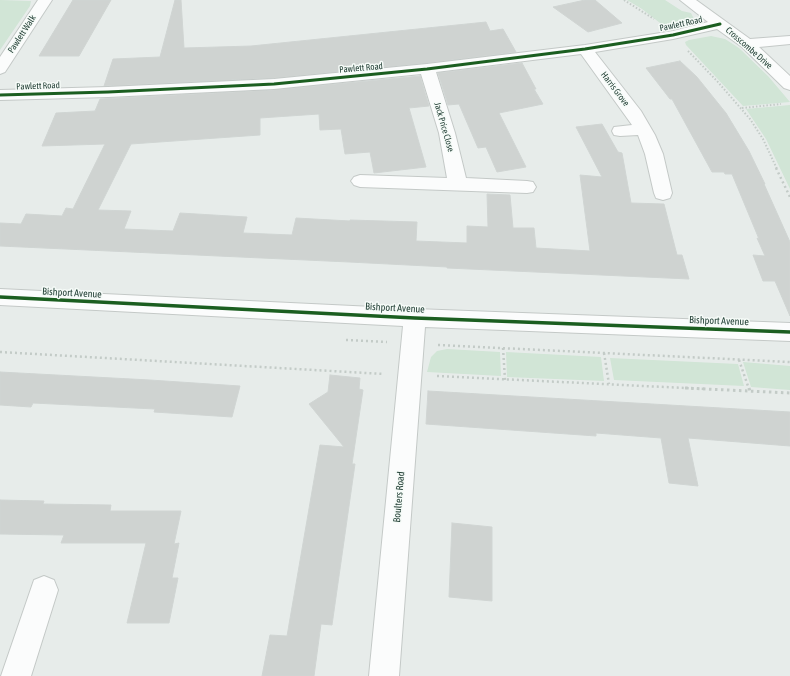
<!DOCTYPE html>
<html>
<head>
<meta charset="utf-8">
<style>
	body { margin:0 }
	canvas { display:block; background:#e7ecea }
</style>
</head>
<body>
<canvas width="790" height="676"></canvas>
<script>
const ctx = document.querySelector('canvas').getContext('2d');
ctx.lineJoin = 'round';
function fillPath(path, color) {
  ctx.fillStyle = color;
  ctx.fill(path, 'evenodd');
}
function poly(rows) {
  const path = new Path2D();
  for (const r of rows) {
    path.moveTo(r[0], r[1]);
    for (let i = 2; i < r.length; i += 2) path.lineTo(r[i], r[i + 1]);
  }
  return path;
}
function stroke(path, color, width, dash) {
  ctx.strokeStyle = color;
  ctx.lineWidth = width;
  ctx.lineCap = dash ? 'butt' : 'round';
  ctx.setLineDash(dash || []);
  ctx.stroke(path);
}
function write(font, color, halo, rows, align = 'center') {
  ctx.font = font + ' "Asap Condensed",sans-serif';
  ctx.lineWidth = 3;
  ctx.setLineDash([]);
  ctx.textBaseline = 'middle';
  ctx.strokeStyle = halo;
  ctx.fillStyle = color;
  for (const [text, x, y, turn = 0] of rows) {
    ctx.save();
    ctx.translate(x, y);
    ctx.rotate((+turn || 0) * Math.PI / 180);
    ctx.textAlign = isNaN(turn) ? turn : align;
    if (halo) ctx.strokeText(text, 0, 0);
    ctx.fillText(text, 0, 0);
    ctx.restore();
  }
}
fillPath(poly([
	[0,0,31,1,30,6,0,50],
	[627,0,665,0,682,11,691,13,694,19,693,22,687,26,669,30,642,9],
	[711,36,725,39,739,48,768,76,790,102,743,106,686,45,685,42,689,40],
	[790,105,790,189,766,139,746,109],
	[447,349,500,352,501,376,427,372,431,357,437,351],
	[506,352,601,357,604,381,507,377],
	[610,358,738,364,744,386,614,380],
	[743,362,790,366,790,390,751,387]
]), '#d1e5d6');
const building = poly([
	[73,0,111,0,79,56,39,56,73,0],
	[175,0,181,0,184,48,251,46,486,22,490,31,503,29,516,52,427,63,274,78,104,86,113,59,160,57,175,0],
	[585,0,595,0,622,23,588,32,553,7,585,0],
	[680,61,697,77,726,113,749,151,765,184,764,184,790,242,790,316,775,281,763,281,753,255,765,256,757,238,759,239,732,174,725,174,724,172,712,172,672,99,670,99,646,68,680,61],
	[522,63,536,89,534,89,543,104,499,113,526,167,497,172,486,147,478,148,459,104,448,105,438,73,522,63],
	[420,76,429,106,409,108,426,167,374,173,370,152,345,154,341,129,320,130,319,114,260,118,260,135,131,144,98,210,131,211,124,229,173,231,180,213,247,217,243,233,292,235,296,218,350,221,350,220,417,222,416,241,467,243,467,226,488,227,487,194,510,195,513,228,534,228,536,248,590,251,580,175,602,177,576,127,602,124,618,152,622,153,631,203,664,204,677,255,682,255,689,279,447,268,447,267,349,262,0,246,0,223,21,224,26,214,62,216,66,208,73,209,105,144,42,146,56,113,95,111,100,99,274,90,420,76],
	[0,372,150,380,240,386,232,417,154,412,155,409,33,403,31,407,0,405,0,372],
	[330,375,360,378,359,389,363,390,352,464,355,464,332,625,321,624,314,676,262,676,270,635,287,636,320,445,344,447,309,404,328,392,330,375],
	[428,391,790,412,790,446,688,438,698,486,669,483,661,438,596,433,596,436,426,424,428,391],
	[0,500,44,501,43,504,111,505,110,511,181,511,174,544,179,543,172,578,178,578,169,623,127,623,146,543,61,543,64,535,0,534,0,500],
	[452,523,492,527,492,601,449,597,452,523]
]);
fillPath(building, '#cfd3d1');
stroke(building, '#d0d5d3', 1);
const street = poly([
	[38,0,52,0,5,72,0,74,0,57,38,0],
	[680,0,696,0,750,39,790,36,790,44,759,47,790,76,790,90,784,88,742,47,717,29,673,39,595,52,641,111,655,135,663,154,672,193,670,198,663,200,656,198,654,193,645,154,638,135,620,136,614,135,612,131,614,127,632,125,581,54,436,72,455,133,466,178,527,181,533,182,536,187,533,192,527,193,360,187,354,185,351,181,354,177,360,175,447,178,439,133,421,74,274,89,108,97,0,100,0,90,108,87,274,79,427,64,585,45,673,31,708,22,680,0],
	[0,289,415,309,790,323,790,341,425,327,399,676,369,676,403,326,0,305,0,289],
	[44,576,54,580,58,590,31,676,1,676,34,580,44,576]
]);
stroke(street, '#c4c9c7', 2);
stroke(poly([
	[624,0,654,19],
	[688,51,717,81,750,119,763,139,777,169],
	[742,108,781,104]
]), '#c3cbc7', 2, [1.5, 2]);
stroke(poly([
	[776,168,790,197],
	[346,340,387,342],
	[438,345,790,362],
	[503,348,505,380],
	[0,352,384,374],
	[604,353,609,384],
	[739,360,749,389],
	[437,376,706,389]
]), '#c3cbc7', 2.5, [2, 3]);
stroke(poly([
	[685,388,790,393],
	[749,388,750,391]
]), '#c3cbc7', 3, [2.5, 3.5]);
fillPath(street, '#fbfcfc');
stroke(poly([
	[0,95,108,92,274,84,427,69,585,49,673,35,720,24]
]), '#1b5e20', 3);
stroke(poly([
	[0,297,415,318,790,332]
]), '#1b5e20', 3.5);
write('9px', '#244137', '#f6fbf8', [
	["Pawlett Road",681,24,-12],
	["Pawlett Walk",22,34,-57],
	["Crosscombe Drive",749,48,41],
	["Pawlett Road",361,68,-5],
	["Pawlett Road",38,86,-2],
	["Harris Grove",615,89,53],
	["Jack Price Close",444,127,74]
]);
write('10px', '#244137', '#f6fbf8', [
	["Bishport Avenue",72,293,3],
	["Bishport Avenue",395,308,3],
	["Bishport Avenue",719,321,2],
	["Boulters Road",399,497,-85]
]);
</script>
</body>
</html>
